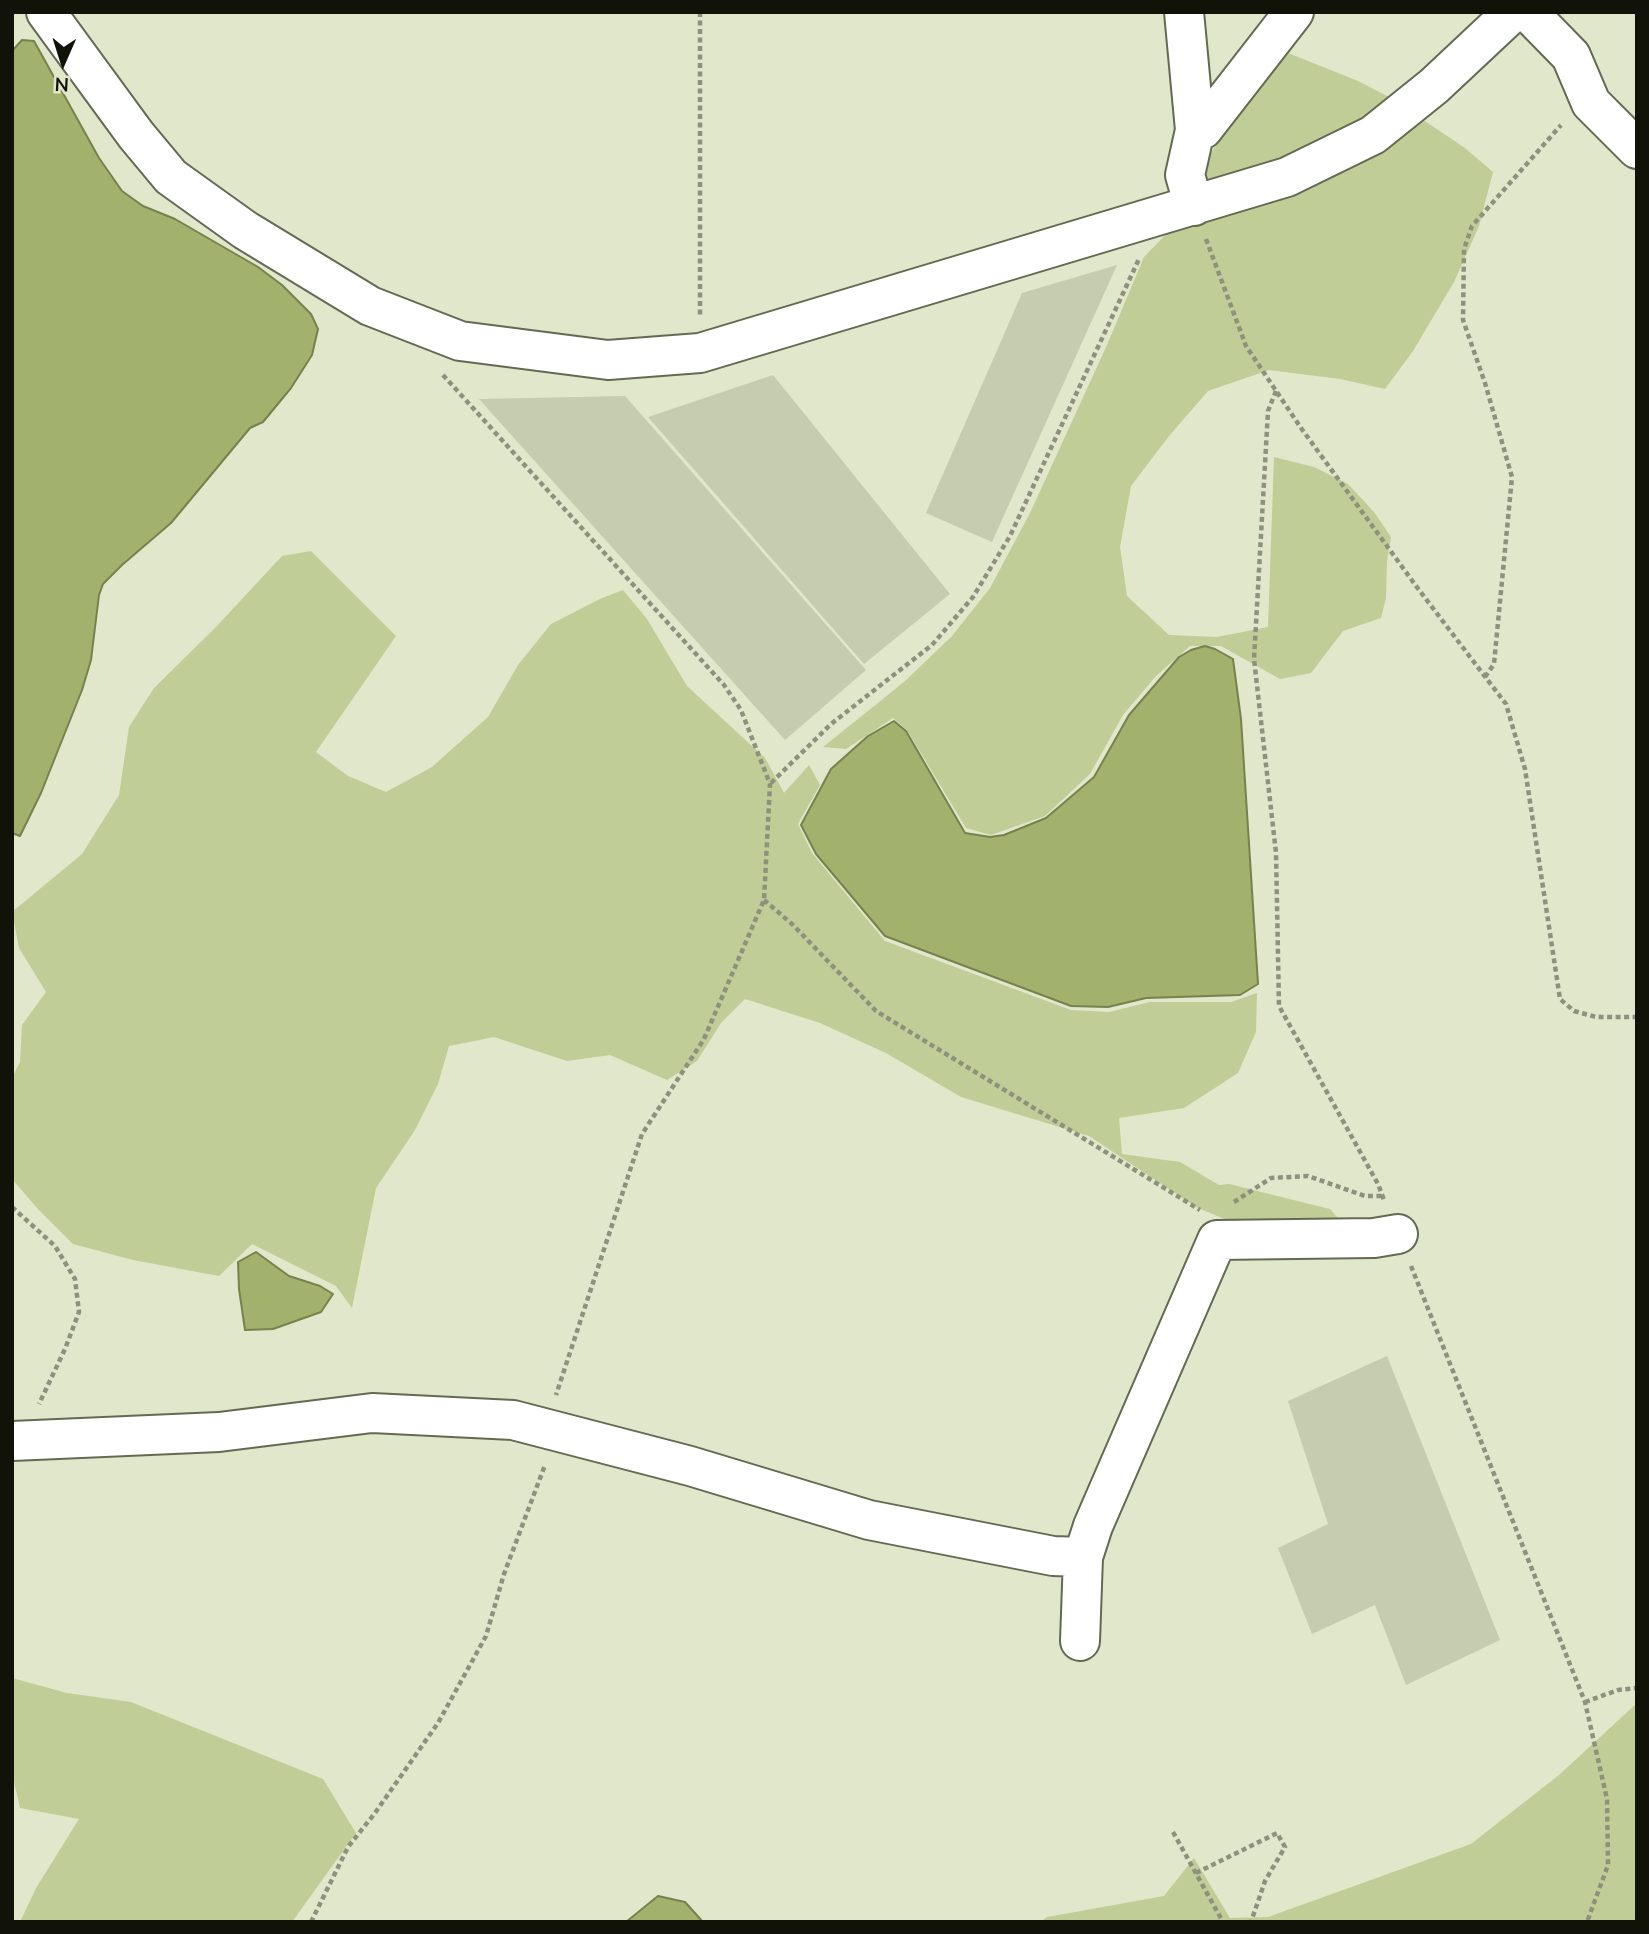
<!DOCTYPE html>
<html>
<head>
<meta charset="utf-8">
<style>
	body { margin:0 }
	#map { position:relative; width:1649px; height:1934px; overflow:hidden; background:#e0e7cb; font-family:"Nunito Sans",sans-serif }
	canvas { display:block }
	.frame { position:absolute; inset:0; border:14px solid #111309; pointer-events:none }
	.north { position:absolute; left:28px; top:28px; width:70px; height:70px; -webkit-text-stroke:5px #e0e7cb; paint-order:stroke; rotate:183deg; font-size:19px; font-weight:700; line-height:28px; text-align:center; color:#111309 }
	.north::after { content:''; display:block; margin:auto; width:24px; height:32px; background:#111309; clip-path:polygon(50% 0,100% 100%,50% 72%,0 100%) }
</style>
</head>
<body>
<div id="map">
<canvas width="1649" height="1934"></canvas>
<div class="frame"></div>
<div class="north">N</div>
</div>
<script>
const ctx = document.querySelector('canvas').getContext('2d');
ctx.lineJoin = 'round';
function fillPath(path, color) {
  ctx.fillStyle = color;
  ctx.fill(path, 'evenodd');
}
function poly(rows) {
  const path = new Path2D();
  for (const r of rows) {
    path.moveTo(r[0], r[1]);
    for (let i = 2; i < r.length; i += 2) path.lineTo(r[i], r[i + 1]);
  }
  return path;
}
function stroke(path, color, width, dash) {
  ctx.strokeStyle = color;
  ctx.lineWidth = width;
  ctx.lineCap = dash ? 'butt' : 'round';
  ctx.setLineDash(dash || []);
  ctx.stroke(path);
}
fillPath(poly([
	[1283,51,1358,81,1389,97,1465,148,1493,172,1479,226,1454,282,1413,351,1385,389,1340,379,1269,370,1208,391,1169,436,1131,486,1120,547,1127,596,1169,635,1217,637,1268,627,1274,457,1314,467,1348,484,1374,512,1391,537,1387,561,1386,598,1381,618,1343,631,1311,673,1280,679,1221,646,1190,646,1156,676,1123,715,1090,774,1045,816,991,835,966,828,907,730,893,718,846,749,823,747,904,682,952,636,990,588,1030,513,1107,345,1144,257,1175,225,1194,177],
	[311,551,396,636,316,752,348,776,386,792,432,767,488,717,518,665,551,624,602,598,623,590,647,619,687,686,765,758,784,793,809,765,820,785,798,824,812,853,885,941,1071,1010,1109,1012,1150,1002,1231,1002,1257,993,1256,1032,1238,1073,1184,1108,1119,1118,1122,1154,1180,1162,1219,1185,1229,1184,1330,1209,1343,1224,1241,1226,1196,1207,1089,1136,961,1097,886,1053,820,1023,745,999,721,1023,697,1061,667,1080,610,1055,567,1061,494,1037,449,1046,438,1084,415,1130,376,1188,352,1308,336,1286,252,1244,219,1276,133,1260,73,1244,37,1208,12,1179,12,1078,20,1062,22,1025,46,992,19,948,12,912,82,854,119,795,129,727,154,688,215,628,282,556],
	[12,1678,67,1693,131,1702,323,1779,356,1833,292,1922,20,1922,36,1888,79,1819,20,1808,12,1773],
	[1637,1703,1637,1922,1040,1922,1047,1917,1164,1896,1194,1858,1230,1918,1268,1917,1471,1844,1559,1775]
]), '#c0cd96');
const water = poly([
	[22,40,34,41,99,158,122,191,143,206,175,219,258,267,282,285,311,314,318,329,312,355,291,388,263,422,250,428,171,523,122,565,103,584,99,595,91,660,82,690,41,793,20,836,12,833,12,51,22,40],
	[1205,646,1215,649,1233,659,1241,719,1258,984,1240,995,1146,998,1108,1007,1071,1006,885,936,816,854,801,825,831,769,868,736,894,721,906,731,965,833,990,837,1004,835,1046,818,1094,777,1129,715,1179,657,1191,650,1205,646],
	[256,1252,289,1276,320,1286,333,1294,321,1312,273,1329,245,1330,239,1289,238,1262,256,1252],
	[658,1896,685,1902,703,1922,626,1922,658,1896]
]);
fillPath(water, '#a2b16b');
stroke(water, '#76824e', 2);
fillPath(poly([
	[1117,265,992,542,926,513,1022,293],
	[773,375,950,594,864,664,648,417],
	[625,396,866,670,785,740,479,399],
	[1387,1356,1500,1640,1406,1685,1375,1605,1312,1634,1278,1548,1328,1524,1288,1401]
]), '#c5ccb0');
const minor = poly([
	[46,12,136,135,171,177,245,230,370,306,460,341,608,360,700,353,1287,177,1373,135,1434,86,1513,12],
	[1184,12,1195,130,1185,175,1194,206],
	[1528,12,1571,56,1591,103,1637,149],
	[1195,130,1203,129,1294,12],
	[12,1441,219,1432,372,1413,513,1420,690,1466,869,1520,1053,1556,1083,1557],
	[1080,1641,1083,1557,1093,1526,1217,1240,1374,1238,1398,1234]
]);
stroke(minor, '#646a52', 42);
stroke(poly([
	[700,12,700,317],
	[1206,239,1246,346,1301,428,1419,590,1506,704,1525,769,1560,999,1574,1011,1596,1017,1637,1017],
	[443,375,724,685,741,710,770,784,764,900,704,1039,642,1134,556,1395],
	[1276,391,1268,411,1254,659,1276,853,1279,1006,1378,1184,1384,1200],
	[1485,677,1494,664,1512,477,1485,383,1463,320,1464,249,1472,226,1561,125],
	[771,783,831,724,932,645,973,597,1010,536,1139,259],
	[764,900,792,924,876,1011,1200,1210],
	[1234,1202,1271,1178,1308,1176,1365,1196,1383,1196],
	[12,1207,55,1246,75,1279,79,1312,65,1349,39,1404],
	[1411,1266,1585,1702,1607,1799,1608,1865,1587,1922],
	[1585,1702,1618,1690,1637,1688],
	[1173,1832,1223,1922],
	[1196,1873,1277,1833,1285,1847,1265,1881,1251,1922],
	[311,1922,348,1847,375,1813,438,1723,486,1636,504,1574,545,1465]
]), '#8d927e', 4.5, [5, 3.5]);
stroke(minor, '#fff', 38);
</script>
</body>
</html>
